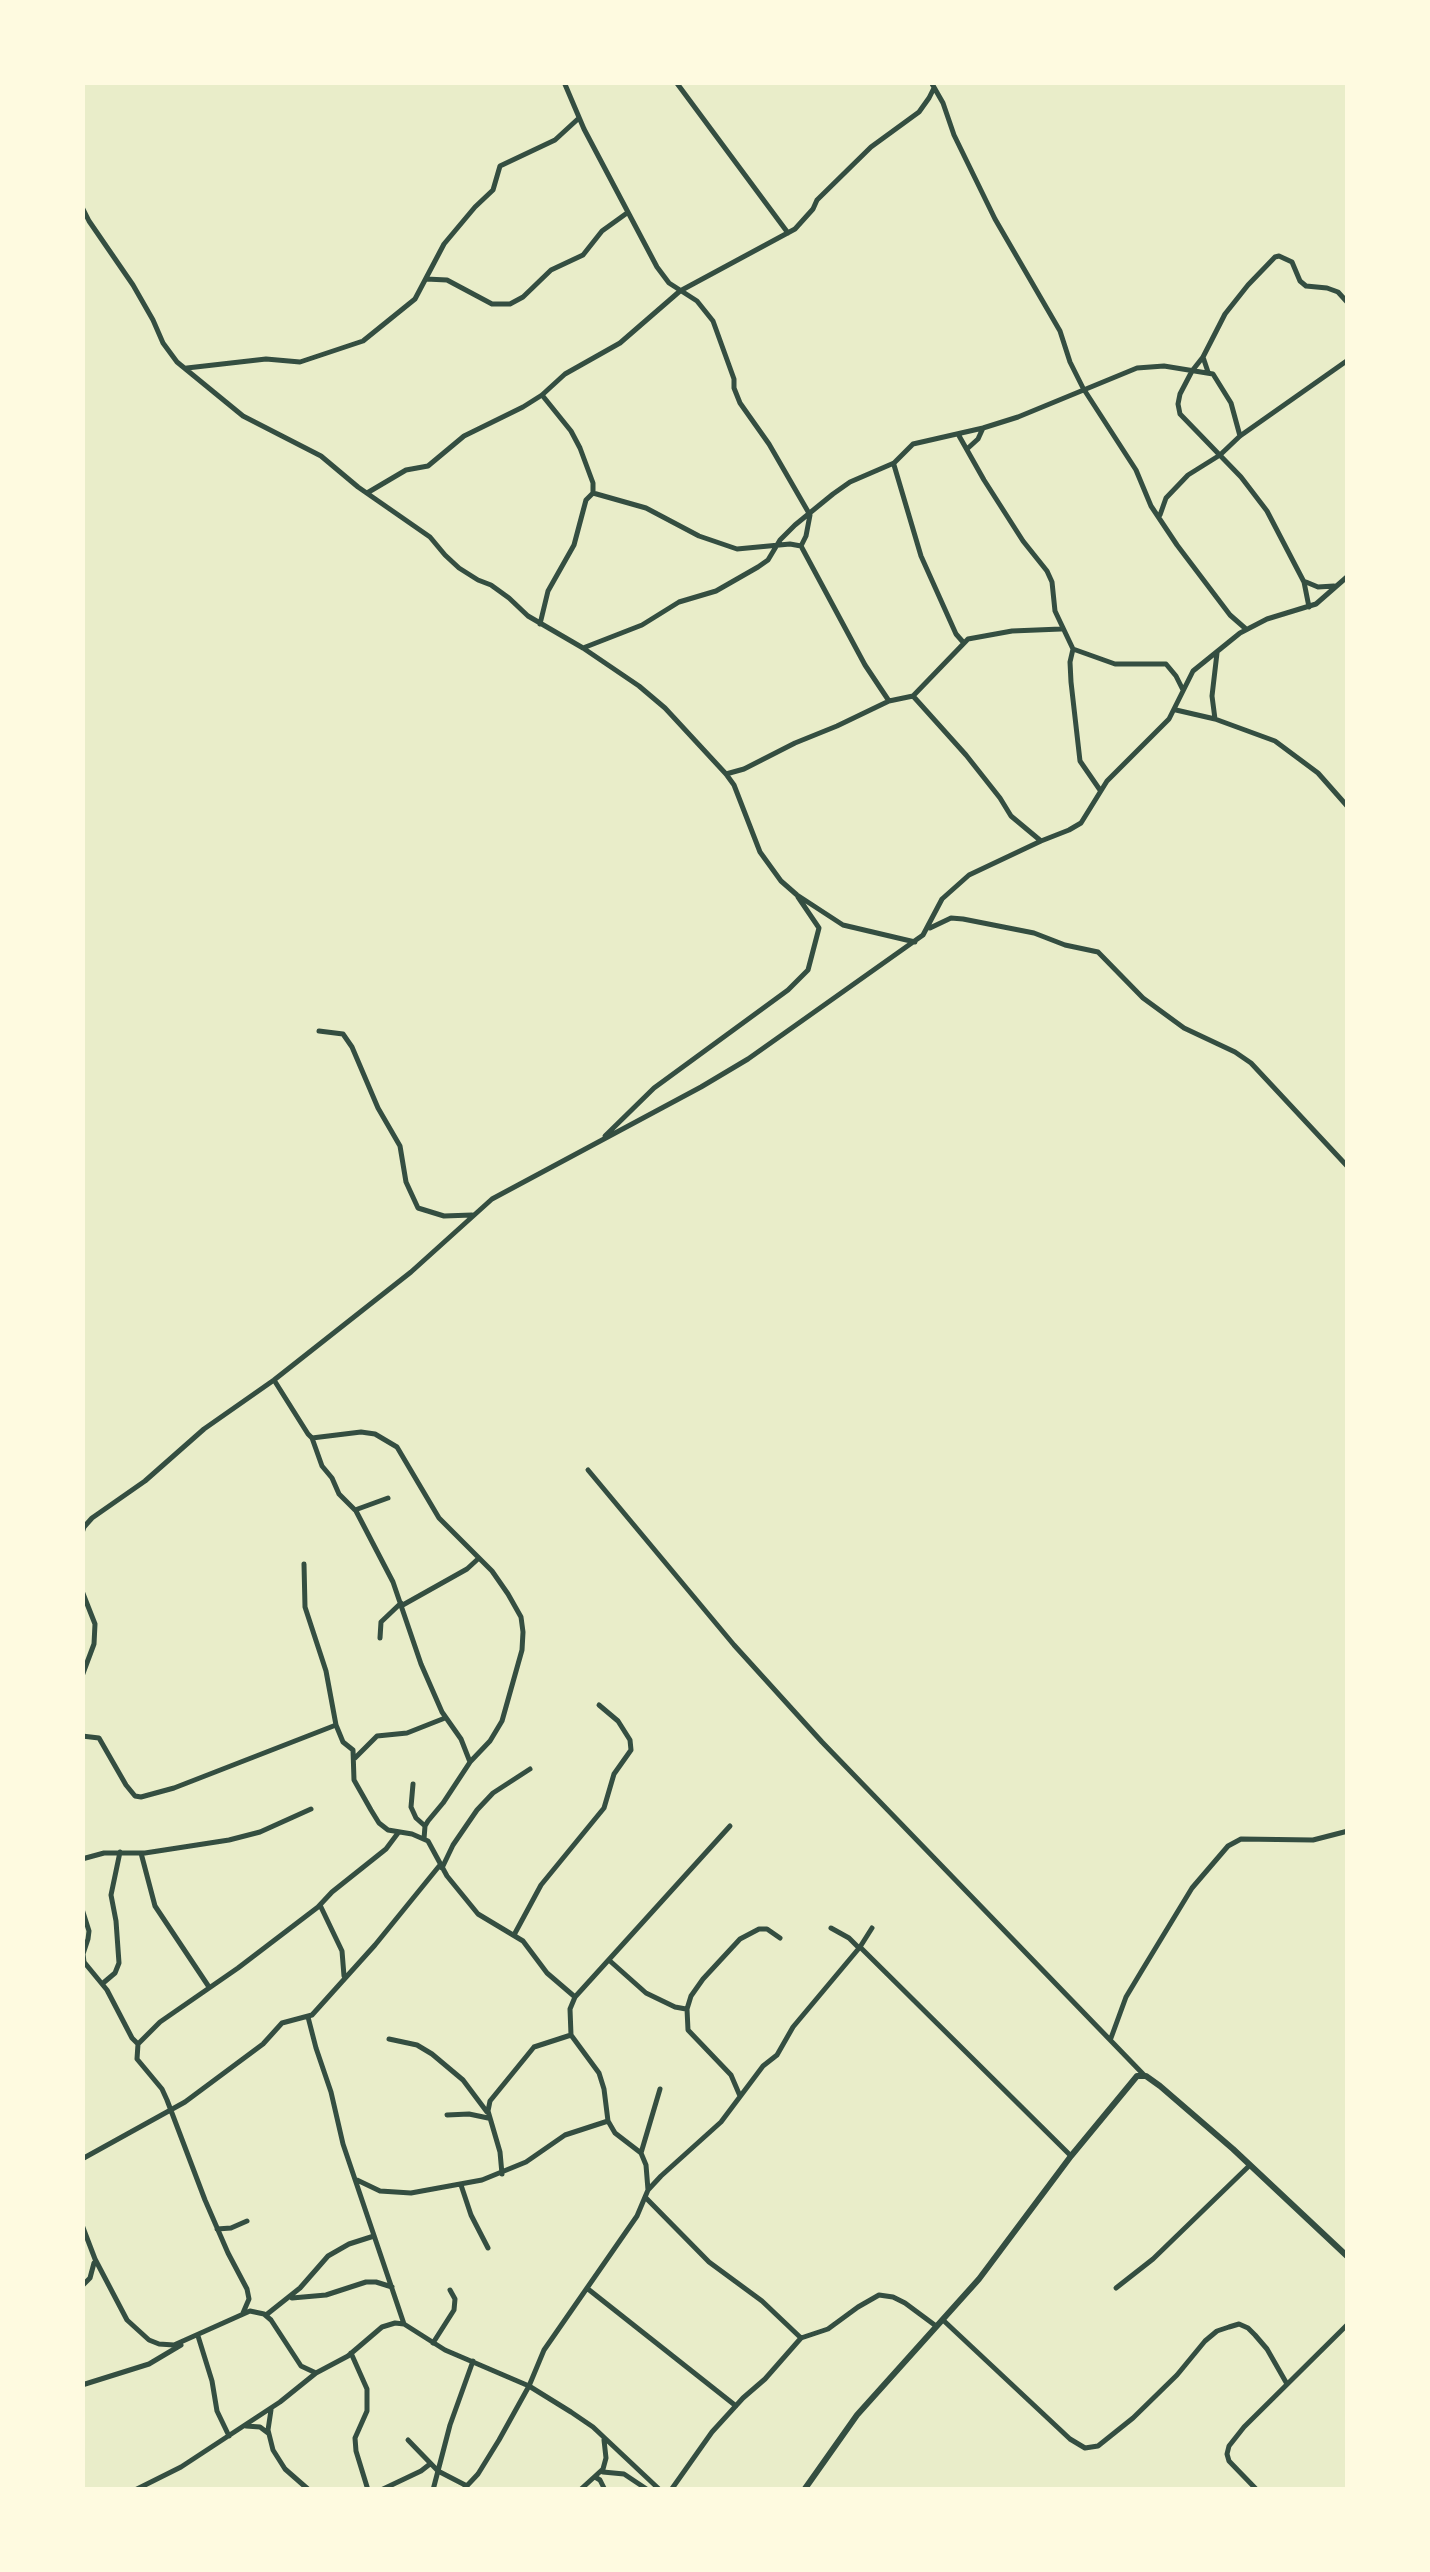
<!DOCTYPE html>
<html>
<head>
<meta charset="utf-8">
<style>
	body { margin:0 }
	#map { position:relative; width:1430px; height:2572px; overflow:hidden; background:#e9edc9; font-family:"IBM Plex Sans",sans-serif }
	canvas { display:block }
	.frame { position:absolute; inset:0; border:85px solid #fefae0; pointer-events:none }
</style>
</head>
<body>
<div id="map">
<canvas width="1430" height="2572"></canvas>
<div class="frame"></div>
</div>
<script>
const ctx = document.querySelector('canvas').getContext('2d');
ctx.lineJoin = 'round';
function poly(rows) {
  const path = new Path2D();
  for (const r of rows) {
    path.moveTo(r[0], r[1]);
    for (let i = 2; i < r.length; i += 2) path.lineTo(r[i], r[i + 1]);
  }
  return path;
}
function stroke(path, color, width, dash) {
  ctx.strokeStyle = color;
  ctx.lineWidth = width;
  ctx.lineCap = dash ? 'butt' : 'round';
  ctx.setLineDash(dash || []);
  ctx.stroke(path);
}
stroke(poly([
	[564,82,584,129,657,267,669,283,697,301,713,321,734,379,734,388,740,403,769,444,810,515,806,536,801,546],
	[676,82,788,233],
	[931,82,943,103,954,135,995,219,1060,331,1070,362,1083,388,1136,470,1151,506,1177,545,1230,615,1246,629],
	[82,207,89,221,133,285,153,320,163,343,177,362,243,416,321,456,358,487,430,537,445,555,459,568,478,580,491,585,509,598,528,616,583,648,639,686,665,708,726,774,734,785,760,852,781,881,797,895,843,925,915,942],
	[426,279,447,280,492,304,510,304,523,297,551,270,583,255,602,231,627,213],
	[1203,357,1192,371,1180,394,1178,404,1180,414,1241,477,1267,511,1304,582,1309,607],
	[187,368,266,359,300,362,363,341,415,299,444,244,475,207,493,190,500,166,555,140,579,118],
	[1208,372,1203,357,1225,314,1248,285,1275,257,1279,256,1292,262,1300,281,1306,286,1327,288,1338,292,1348,303],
	[958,434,984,480,1023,541,1047,571,1052,582,1055,611,1073,649,1070,662,1071,682,1080,761,1100,790],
	[967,449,978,439,983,428],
	[894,465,921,556,956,634,963,642],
	[367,493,406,470,428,466,464,436,523,407,542,395,565,374,620,343,680,291,795,229,813,209,817,200,871,147,919,112,929,98,934,88],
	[593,493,646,508,699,536,737,549,790,544,801,546,865,665,889,701],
	[1160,515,1166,498,1188,475,1220,455,1240,436,1348,360],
	[1306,582,1318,587,1334,586],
	[540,624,548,591,574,545,586,500,593,493,593,483,580,448,571,431,542,395],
	[583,648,642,625,679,602,716,591,758,567,768,560,780,540,795,525,833,494,850,482,894,463,913,444,983,428,1018,417,1137,368,1164,366,1213,374,1231,403,1240,436],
	[1073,649,1115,664,1166,664,1176,676,1183,690],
	[913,696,966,755,1000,798,1011,816,1041,841],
	[1176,710,1215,719,1275,741,1318,773,1348,807],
	[1215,719,1212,696,1217,653],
	[726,774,744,769,795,743,837,726,889,701,913,696,968,639,1012,631,1061,629],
	[930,928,951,918,963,919,1034,933,1065,945,1098,952,1143,998,1184,1028,1235,1052,1251,1063,1348,1167],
	[319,1031,343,1034,352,1047,378,1108,400,1146,406,1182,418,1208,444,1216,472,1215],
	[605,1136,654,1088,788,990,808,970,819,928,798,897],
	[274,1380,308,1434,312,1438,361,1432,375,1434,397,1447,439,1518,492,1571,508,1594,521,1617,523,1632,522,1650,502,1721,490,1741,470,1762,443,1803,428,1821,425,1826,424,1839],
	[312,1438,322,1466,332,1478,339,1494,356,1511,393,1582,421,1664,442,1712,461,1739,470,1762],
	[588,1470,734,1645,822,1742,1144,2075],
	[355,1510,388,1498],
	[82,1533,84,1527,92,1518,145,1481,204,1429,274,1380,411,1272,492,1199,701,1087,748,1059,923,935,942,899,969,875,1041,841,1069,830,1081,823,1107,781,1169,719,1193,671,1240,633,1267,619,1316,604,1348,576],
	[304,1564,305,1607,326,1671,336,1725,343,1742,353,1750,354,1780,371,1810,379,1823,388,1830,412,1834,428,1841,447,1876,478,1914,523,1941,547,1973,575,1997],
	[82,1591,95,1624,94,1644,82,1676],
	[401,1606,467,1569,479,1558],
	[380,1638,381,1622,401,1603],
	[82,1736,99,1738,126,1785,135,1796,141,1797,174,1788,336,1725],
	[355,1758,377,1736,407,1733,445,1718],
	[413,1784,411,1807,416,1818,425,1826],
	[141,1853,155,1906,209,1987],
	[82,1859,104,1853,145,1853,229,1840,260,1832,311,1809],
	[442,1868,453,1845,477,1810,493,1793,530,1769],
	[320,1905,342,1951,344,1976],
	[82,1909,89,1931,88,1939,83,1954,84,1962,107,1990,132,2038,138,2044],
	[831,1928,849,1938,859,1948],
	[514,1935,541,1885,604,1808,614,1774,631,1750,630,1740,618,1721,599,1705],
	[860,1947,1071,2156],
	[610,1961,646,1993,675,2007,686,2009],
	[102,1984,115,1973,119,1963,116,1921,111,1895,120,1852],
	[308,2017,316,2048,331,2092,343,2144,404,2324],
	[1111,2038,1126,1997,1141,1972,1192,1888,1228,1846,1241,1839,1313,1840,1348,1831],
	[389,2039,417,2045,432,2054,463,2080,487,2112],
	[740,2096,731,2075,688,2030,687,2009,691,1996,703,1979,740,1939,759,1929,767,1929,780,1938],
	[447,2115,469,2114,488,2118],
	[641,2153,660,2089],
	[82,2159,185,2102,263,2044,282,2023,312,2015,375,1945,440,1865],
	[502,2174,500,2152,488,2111,490,2101,534,2047,571,2035],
	[357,2180,380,2191,411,2193,482,2180,526,2162,565,2135,608,2121],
	[461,2185,471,2215,488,2248],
	[648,2190,646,2165,641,2153,615,2133,608,2121,604,2089,599,2073,571,2035,570,2009,575,1997,730,1826],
	[646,2198,709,2262,762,2301,801,2338],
	[82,2225,95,2259,127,2320,149,2340,159,2344,174,2345,250,2311,264,2314,271,2320,301,2366,316,2373,348,2356,382,2327,395,2323,404,2324,445,2350,529,2386,571,2412,593,2427,660,2490],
	[217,2229,231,2228,247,2221],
	[82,2286,90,2278,94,2263],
	[1116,2288,1153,2259,1250,2165],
	[588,2289,736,2406],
	[292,2298,326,2295,366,2282,376,2282,392,2287],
	[243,2313,249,2299,247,2289,228,2253,205,2200,167,2100,162,2089,137,2059,138,2044,160,2022,238,1968,318,1907,332,1892,386,1849,398,1833],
	[266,2315,300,2288,328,2256,349,2244,374,2236],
	[943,2320,1070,2439,1085,2448,1098,2446,1133,2418,1177,2375,1205,2341,1217,2331,1229,2327,1239,2324,1248,2328,1255,2335,1267,2349,1287,2384],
	[198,2336,212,2381,217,2411,229,2436],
	[433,2343,454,2310,455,2299,450,2290],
	[351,2353,367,2389,367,2411,355,2438,356,2451,368,2490],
	[82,2385,149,2364,181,2345],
	[271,2410,268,2430,273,2450,285,2469,309,2490],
	[246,2426,260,2427,268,2433],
	[408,2440,438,2471,467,2486],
	[603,2472,624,2474,648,2490],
	[595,2477,600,2480,605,2490],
	[135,2490,181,2467,280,2402,316,2373],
	[381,2490,421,2471,430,2464],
	[433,2490,450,2425,473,2361],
	[463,2490,478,2474,499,2440,529,2386,544,2350,637,2216,648,2190,661,2176,721,2122,763,2066,777,2055,793,2027,860,1947,872,1928],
	[580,2490,603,2469,606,2458,604,2440],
	[671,2490,712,2432,743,2398,765,2379,801,2338,828,2329,858,2307,879,2295,893,2297,905,2303,936,2326],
	[1257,2490,1229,2461,1227,2454,1229,2446,1244,2427,1348,2324]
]), '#344e41', 5);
stroke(poly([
	[804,2490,857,2415,979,2279,1071,2156,1137,2076,1146,2076,1160,2086,1233,2149,1348,2257]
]), '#344e41', 6);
</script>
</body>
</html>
